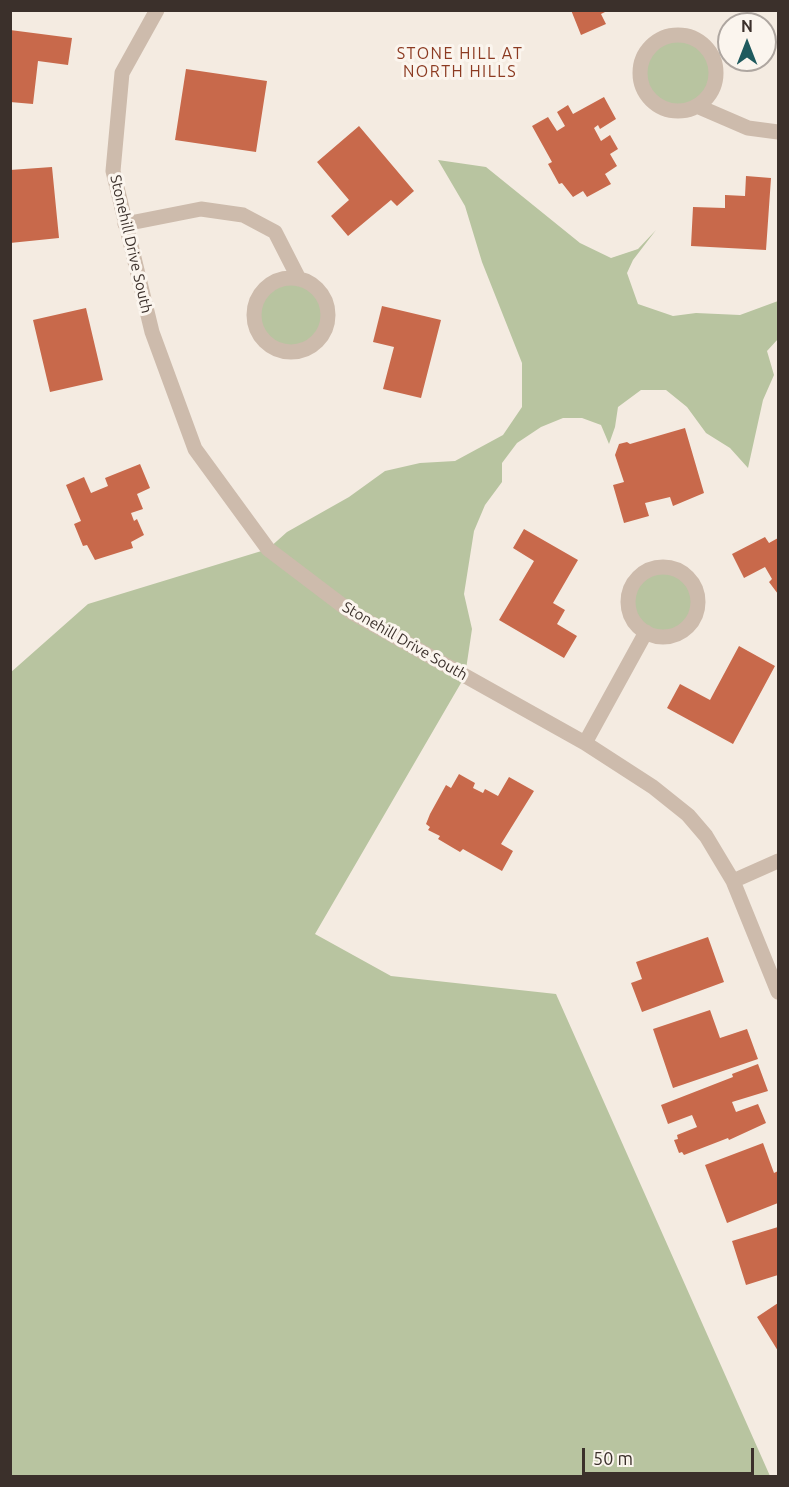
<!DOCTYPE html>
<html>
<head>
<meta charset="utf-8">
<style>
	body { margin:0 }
	#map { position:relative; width:789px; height:1487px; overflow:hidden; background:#f4ebe1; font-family:Ubuntu,sans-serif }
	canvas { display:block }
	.frame { position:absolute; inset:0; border:12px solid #3b302b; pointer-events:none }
	.north { position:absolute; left:717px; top:12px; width:60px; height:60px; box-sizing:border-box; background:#fbf5ee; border:2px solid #aea6a0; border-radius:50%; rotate:0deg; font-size:16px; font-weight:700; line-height:24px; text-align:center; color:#3b302b }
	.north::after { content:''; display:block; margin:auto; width:21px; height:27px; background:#1f5a5e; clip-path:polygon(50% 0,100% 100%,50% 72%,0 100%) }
	.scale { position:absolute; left:582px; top:1448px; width:172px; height:27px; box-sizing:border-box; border:3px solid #3b302b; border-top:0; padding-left:8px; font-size:18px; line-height:21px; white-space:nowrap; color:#3b302b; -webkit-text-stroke:4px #fbf5ee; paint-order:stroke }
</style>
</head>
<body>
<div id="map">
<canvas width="789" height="1487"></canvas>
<div class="frame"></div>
<div class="north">N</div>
<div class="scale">50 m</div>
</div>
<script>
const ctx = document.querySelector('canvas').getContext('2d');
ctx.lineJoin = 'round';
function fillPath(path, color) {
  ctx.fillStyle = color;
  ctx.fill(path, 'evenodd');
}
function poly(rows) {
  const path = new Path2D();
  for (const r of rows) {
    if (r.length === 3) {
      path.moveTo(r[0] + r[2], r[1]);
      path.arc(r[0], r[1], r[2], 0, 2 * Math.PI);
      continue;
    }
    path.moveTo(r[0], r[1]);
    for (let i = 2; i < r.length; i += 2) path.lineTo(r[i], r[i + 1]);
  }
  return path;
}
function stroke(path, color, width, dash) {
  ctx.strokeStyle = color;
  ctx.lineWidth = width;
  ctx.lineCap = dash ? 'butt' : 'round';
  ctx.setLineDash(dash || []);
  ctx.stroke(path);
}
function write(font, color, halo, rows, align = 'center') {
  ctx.font = font + ' Ubuntu,sans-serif';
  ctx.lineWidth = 6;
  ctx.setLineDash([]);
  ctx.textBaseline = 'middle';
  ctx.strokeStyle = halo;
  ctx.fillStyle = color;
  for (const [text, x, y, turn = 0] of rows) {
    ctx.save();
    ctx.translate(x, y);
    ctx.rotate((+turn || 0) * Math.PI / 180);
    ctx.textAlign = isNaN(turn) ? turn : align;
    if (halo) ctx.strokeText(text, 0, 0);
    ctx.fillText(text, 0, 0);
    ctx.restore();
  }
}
fillPath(poly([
	[678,73,38],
	[438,160,486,167,580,243,611,258,638,249,656,230,633,260,627,273,638,304,673,316,696,313,740,315,778,301,778,339,767,351,774,375,763,400,748,468,730,448,706,433,687,407,666,390,641,390,618,407,615,427,609,444,601,425,582,418,563,418,541,427,517,443,502,463,502,482,485,505,474,531,464,594,472,629,465,676,315,934,391,976,556,994,770,1476,11,1476,10,673,88,604,268,549,287,532,349,497,385,471,420,463,455,461,503,435,522,407,522,363,482,262,465,206],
	[291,315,37],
	[663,602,35]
]), '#b8c4a0');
fillPath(poly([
	[571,10,609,10,601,14,606,24,581,35],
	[10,30,72,38,68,65,38,61,33,104,10,102],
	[186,69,267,81,256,152,175,140],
	[604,97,616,119,600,129,598,125,594,128,601,141,610,135,618,149,610,154,617,166,605,174,611,184,587,197,583,191,573,197,562,183,559,184,548,164,552,162,532,126,548,117,557,131,565,126,557,112,568,105,573,114],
	[359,126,414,191,397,206,391,200,348,236,331,216,349,200,317,162],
	[52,167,59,238,10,243,10,170],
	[746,176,771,178,766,250,691,246,693,207,725,208,725,195,745,196],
	[382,306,441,320,421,398,383,389,394,347,373,342],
	[86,308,103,380,50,392,33,320],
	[685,428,704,493,673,506,670,497,645,503,649,516,624,523,613,485,624,482,615,455,619,444,627,442,630,444],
	[140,464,150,488,137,494,143,509,131,513,134,521,137,519,144,535,131,542,133,548,95,560,87,545,83,546,74,524,81,521,66,485,84,477,91,493,108,486,105,478],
	[524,529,578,560,553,603,565,610,557,624,577,636,564,658,499,620,534,561,513,548],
	[765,537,769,543,778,538,778,594,769,582,772,579,765,567,744,578,732,554],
	[739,646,775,666,733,744,667,708,680,684,710,700],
	[459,774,475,783,473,788,483,793,485,789,498,796,509,777,534,791,501,844,513,851,502,871,463,849,460,852,438,839,440,836,428,830,430,827,426,824,430,814,446,785,451,788],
	[708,937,724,982,642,1012,631,983,642,979,636,962],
	[710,1010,720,1038,747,1029,758,1059,673,1088,653,1029],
	[758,1064,768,1091,732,1102,736,1112,758,1104,766,1123,729,1140,728,1138,684,1155,682,1152,679,1153,674,1140,678,1139,677,1135,697,1127,692,1115,668,1124,661,1105,733,1077,732,1074],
	[763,1143,774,1173,778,1171,778,1203,727,1223,705,1165],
	[778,1227,778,1275,746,1285,732,1241],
	[778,1303,778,1351,757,1317]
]), '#c8694b');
stroke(poly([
	[157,10,122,73,113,171,152,332,195,449,268,549,351,612,585,743,653,787,688,815,706,836,733,881,778,992],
	[678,73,38],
	[697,106,748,128,778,132],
	[125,224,201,209,243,215,275,232,299,279],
	[291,315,37],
	[663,602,35],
	[585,743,646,632],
	[733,881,778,861]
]), '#cdbbac', 15);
write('15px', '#3b302b', '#fbf5ee', [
	["Stonehill Drive South",131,244,77],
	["Stonehill Drive South",405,641,30]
]);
ctx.letterSpacing = '1.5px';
write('16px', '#8c3b22', '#fbf5ee', [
	["STONE HILL AT",460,54],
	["NORTH HILLS",460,72]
]);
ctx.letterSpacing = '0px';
</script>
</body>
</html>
